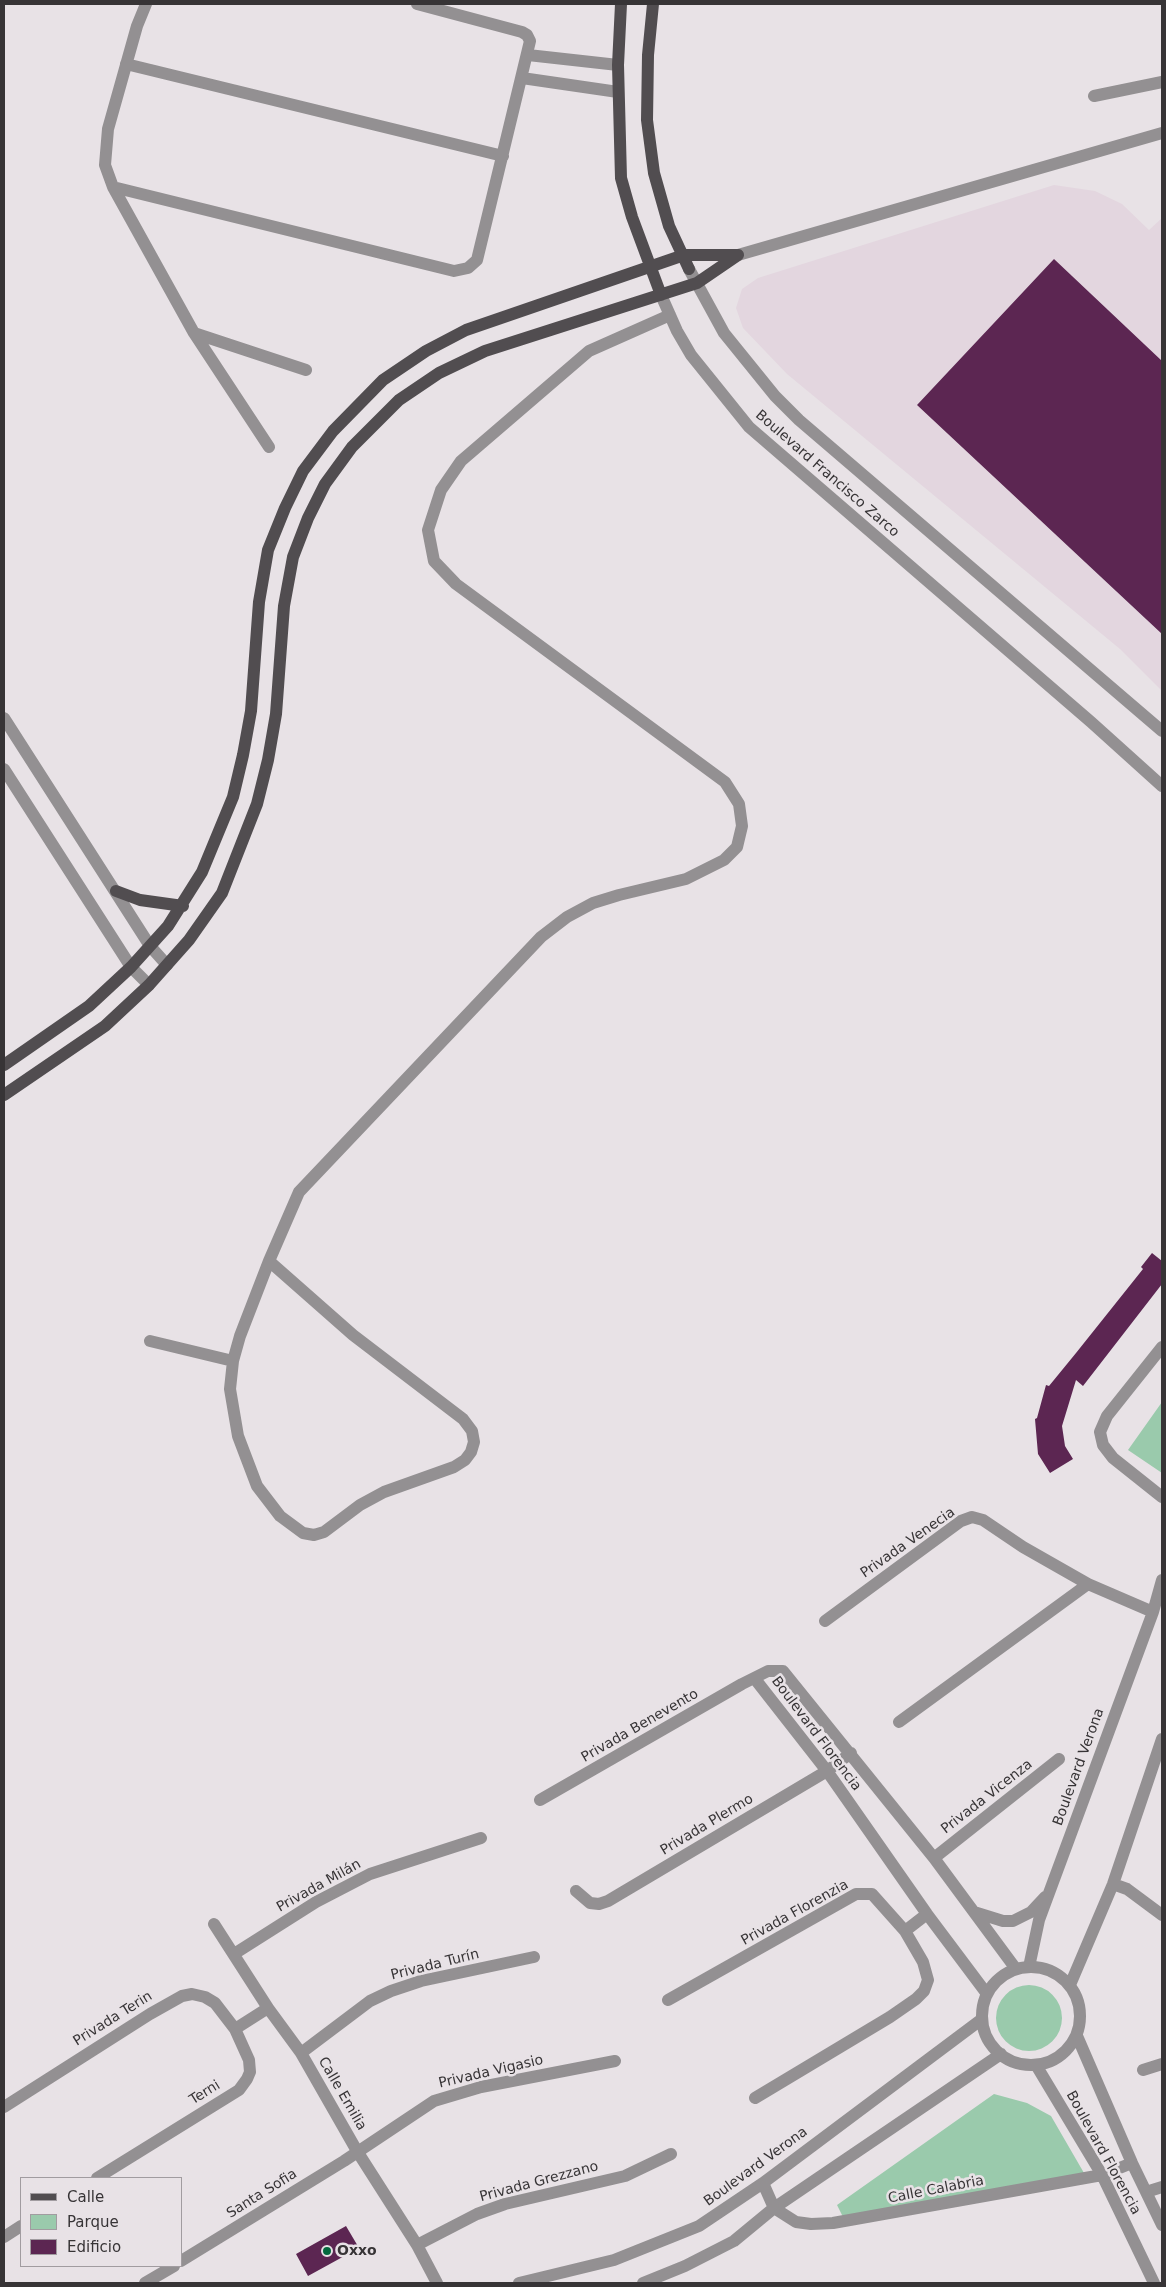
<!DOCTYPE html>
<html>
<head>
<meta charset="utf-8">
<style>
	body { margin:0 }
	#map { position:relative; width:1166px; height:2287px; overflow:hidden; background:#e8e2e6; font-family:"DejaVu Sans",sans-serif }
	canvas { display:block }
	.frame { position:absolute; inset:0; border:5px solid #373436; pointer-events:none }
	.legend { position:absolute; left:20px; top:2177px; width:162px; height:90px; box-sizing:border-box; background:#e8e2e6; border:1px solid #a19ca0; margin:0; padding:6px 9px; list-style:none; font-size:15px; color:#373436 }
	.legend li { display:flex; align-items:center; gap:10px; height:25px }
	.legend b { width:25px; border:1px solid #a19ca0 }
</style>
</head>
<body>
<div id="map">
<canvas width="1166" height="2287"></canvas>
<div class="frame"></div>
<ul class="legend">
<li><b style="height:6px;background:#514d50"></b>Calle</li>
<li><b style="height:14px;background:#9acaac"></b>Parque</li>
<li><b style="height:14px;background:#5c2652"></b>Edificio</li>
</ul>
</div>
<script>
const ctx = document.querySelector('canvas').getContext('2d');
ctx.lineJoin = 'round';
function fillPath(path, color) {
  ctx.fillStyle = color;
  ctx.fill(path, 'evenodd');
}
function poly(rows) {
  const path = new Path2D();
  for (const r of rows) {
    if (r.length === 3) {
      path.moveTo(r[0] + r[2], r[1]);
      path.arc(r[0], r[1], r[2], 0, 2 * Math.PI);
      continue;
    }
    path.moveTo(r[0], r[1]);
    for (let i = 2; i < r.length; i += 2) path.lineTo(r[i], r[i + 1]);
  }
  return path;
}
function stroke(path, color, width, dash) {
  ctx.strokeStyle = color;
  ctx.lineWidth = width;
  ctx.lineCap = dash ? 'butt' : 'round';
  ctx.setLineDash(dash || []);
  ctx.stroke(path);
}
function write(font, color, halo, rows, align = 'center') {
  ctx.font = font + ' "DejaVu Sans",sans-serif';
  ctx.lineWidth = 5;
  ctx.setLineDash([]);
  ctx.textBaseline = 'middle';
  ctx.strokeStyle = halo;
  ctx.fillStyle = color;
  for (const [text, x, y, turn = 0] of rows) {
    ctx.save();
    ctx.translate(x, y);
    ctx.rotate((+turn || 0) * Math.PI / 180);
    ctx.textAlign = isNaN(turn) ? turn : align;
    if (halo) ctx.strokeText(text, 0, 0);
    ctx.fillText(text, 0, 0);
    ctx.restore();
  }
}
fillPath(poly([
	[1054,185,1095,191,1122,204,1149,230,1162,218,1162,691,1120,649,787,374,743,328,736,308,742,289,758,278]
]), '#e3d6df');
fillPath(poly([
	[1162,1402,1162,1473,1128,1450],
	[1029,2018,33],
	[994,2094,1027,2103,1051,2116,1084,2173,845,2221,837,2205]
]), '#9acaac');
fillPath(poly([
	[1054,259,1162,361,1162,634,917,405],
	[1152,1253,1162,1261,1162,1284,1083,1386,1076,1380,1062,1426,1065,1446,1073,1459,1050,1473,1038,1454,1035,1419,1037,1418,1046,1385,1049,1386,1076,1353,1143,1269,1141,1267],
	[346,2226,359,2248,308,2276,296,2254]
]), '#5c2652');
stroke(poly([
	[528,55,618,65],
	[126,64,503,156],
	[522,78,618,92],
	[1094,96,1162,82],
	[113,187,105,165,108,129,137,26,146,4],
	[738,255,1162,133],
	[689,269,724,333,775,396,799,420,1162,731],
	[661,295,677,331,691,355,749,427,1091,722,1162,786],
	[194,333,306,370],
	[269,447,194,333,113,187,454,271,468,268,477,260,530,41,527,35,522,32,417,4],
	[4,718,150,946,167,965],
	[4,769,131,967,149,985],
	[269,1261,353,1335,463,1419,472,1431,474,1442,471,1452,465,1460,454,1467,384,1492,360,1505,324,1532,314,1535,303,1533,280,1516,257,1486,238,1436,230,1389,233,1361,240,1336,269,1261,299,1192,541,937,567,917,593,903,619,895,686,879,724,860,737,847,742,826,739,804,725,782,456,584,434,561,428,530,441,490,461,461,589,351,670,315],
	[150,1341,233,1361],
	[1162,1347,1107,1416,1100,1432,1103,1445,1113,1458,1162,1497],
	[825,1621,961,1521,972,1517,983,1520,1023,1547,1088,1584,1153,1612],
	[755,1679,827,1771,927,1914,987,1994],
	[899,1722,1088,1584],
	[540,1800,742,1684,768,1671,783,1671,934,1858,1016,1969],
	[934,1858,1059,1759],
	[1113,1884,1127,1889,1162,1915],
	[576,1891,590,1903,599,1904,608,1901,827,1771,851,1753],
	[974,1912,1003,1921,1013,1921,1031,1912,1045,1897],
	[214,1924,268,2008,301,2053,357,2151,417,2245,437,2283],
	[905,1931,927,1914],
	[234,1954,316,1902,370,1874,481,1838],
	[1031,2016,49],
	[1029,1967,1039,1920,1153,1612,1162,1580],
	[1070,1985,1113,1884,1162,1739],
	[668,2000,856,1894,872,1894,905,1931,923,1962,928,1980,924,1991,916,1999,890,2017,755,2098],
	[235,2029,268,2008],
	[1077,2036,1132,2163,1162,2225],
	[301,2053,370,2001,391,1991,421,1981,534,1957],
	[1036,2065,1102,2175,1154,2283],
	[1143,2070,1162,2064],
	[4,2107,150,2014,182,1996,192,1994,205,1997,215,2003,235,2029,249,2060,250,2072,247,2079,239,2090,97,2178],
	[763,2183,774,2208,796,2222,811,2224,833,2223,1102,2175,1132,2163],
	[1146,2192,1162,2187],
	[4,2237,21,2226],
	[417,2245,477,2214,505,2204,625,2176,671,2154],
	[181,2261,344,2161,434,2101,481,2087,615,2061],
	[145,2283,174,2266],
	[519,2283,614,2260,699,2226,763,2183,982,2019],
	[643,2283,685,2266,734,2241,774,2208,1001,2054]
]), '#939092', 12);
stroke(poly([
	[621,4,618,65,621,178,632,217,661,295],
	[653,4,648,55,647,120,654,173,669,226,689,269],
	[116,891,140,900,183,906],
	[4,1065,89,1006,131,967,168,926,202,872,233,797,243,755,251,711,259,602,268,550,285,508,303,471,333,431,383,380,426,351,466,330,684,255,738,255],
	[4,1095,105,1026,149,985,189,940,222,893,257,804,268,760,276,714,284,606,293,557,308,518,325,484,352,447,399,400,439,373,485,351,697,283,738,255]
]), '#514d50', 12);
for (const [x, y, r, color] of [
	[327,2251,5,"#04693e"]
]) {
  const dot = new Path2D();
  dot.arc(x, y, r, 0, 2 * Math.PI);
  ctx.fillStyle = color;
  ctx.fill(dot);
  stroke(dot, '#e8e2e6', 2);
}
write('14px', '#373436', '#e8e2e6', [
	["Boulevard Francisco Zarco",827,474,41],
	["Privada Venecia",908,1543,-35],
	["Privada Benevento",640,1726,-30],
	["Boulevard Florencia",816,1734,53],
	["Boulevard Verona",1079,1767,-70],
	["Privada Vicenza",987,1797,-38],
	["Privada Plermo",707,1825,-31],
	["Privada Milán",319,1886,-29],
	["Privada Florenzia",795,1913,-29],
	["Privada Turín",435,1965,-14],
	["Privada Terin",113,2019,-32],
	["Privada Vigasio",491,2072,-13],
	["Terni",205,2093,-32],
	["Calle Emilia",342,2094,60],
	["Boulevard Florencia",1103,2153,61],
	["Boulevard Verona",756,2167,-36],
	["Privada Grezzano",539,2182,-15],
	["Calle Calabria",936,2190,-11],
	["Santa Sofia",262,2194,-32]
]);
write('bold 14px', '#373436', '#e8e2e6', [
	["Oxxo",337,2251]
], 'left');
</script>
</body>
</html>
